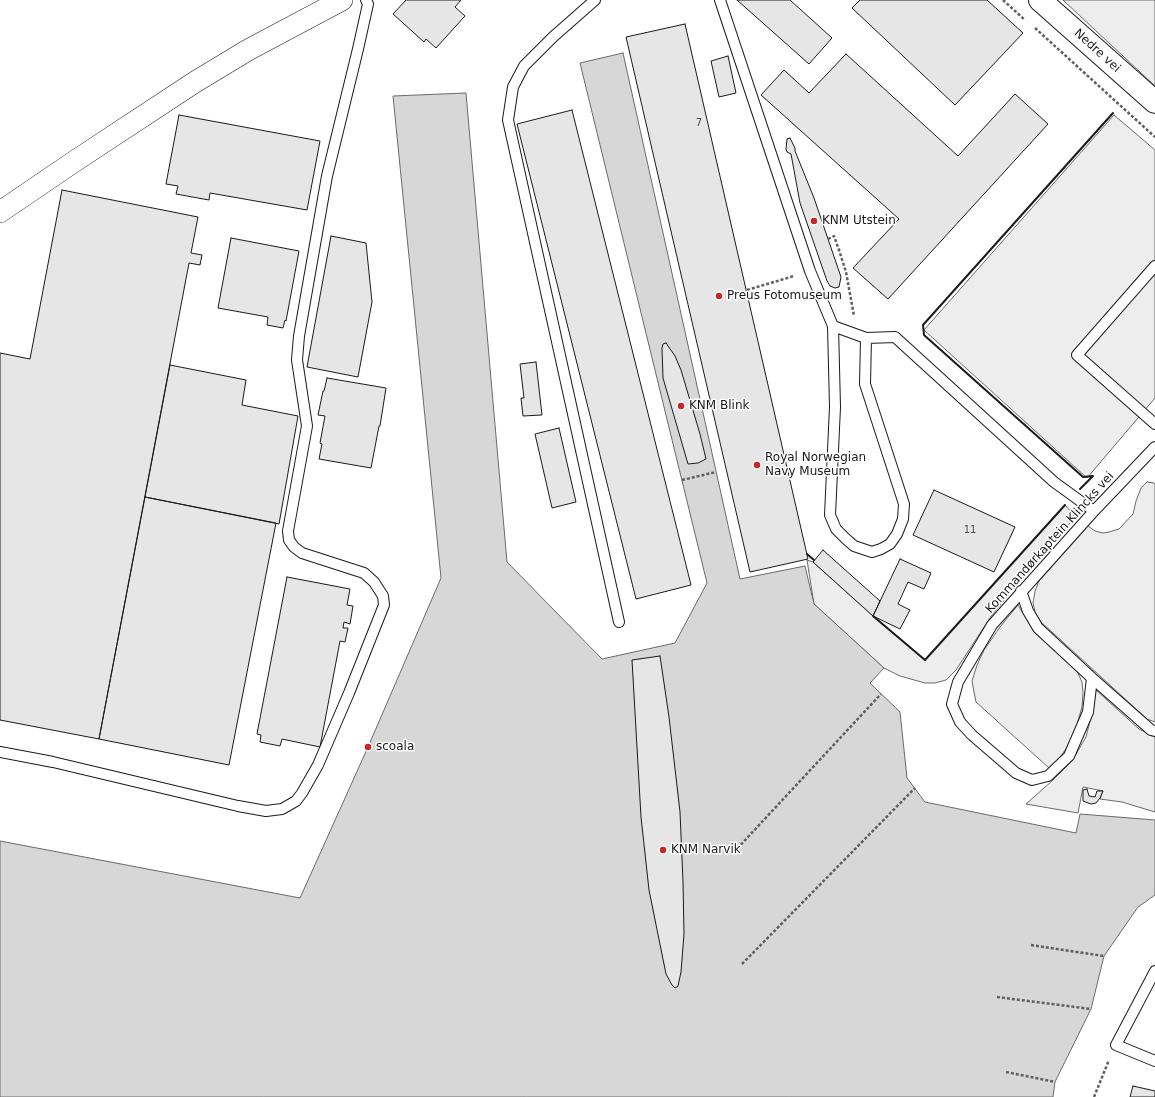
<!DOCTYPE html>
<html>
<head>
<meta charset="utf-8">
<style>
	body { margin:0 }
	canvas { display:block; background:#fff }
</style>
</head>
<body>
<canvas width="1155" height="1097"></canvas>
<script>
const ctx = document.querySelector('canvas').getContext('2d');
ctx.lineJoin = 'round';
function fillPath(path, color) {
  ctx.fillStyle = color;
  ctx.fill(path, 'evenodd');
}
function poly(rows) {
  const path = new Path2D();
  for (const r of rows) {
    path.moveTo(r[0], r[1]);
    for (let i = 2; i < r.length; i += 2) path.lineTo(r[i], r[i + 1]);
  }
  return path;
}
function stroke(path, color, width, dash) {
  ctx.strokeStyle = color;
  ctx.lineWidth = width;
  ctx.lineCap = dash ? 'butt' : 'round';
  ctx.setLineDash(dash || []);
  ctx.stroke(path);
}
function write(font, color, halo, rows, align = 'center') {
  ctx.font = font + ' "DejaVu Sans",sans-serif';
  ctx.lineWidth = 3;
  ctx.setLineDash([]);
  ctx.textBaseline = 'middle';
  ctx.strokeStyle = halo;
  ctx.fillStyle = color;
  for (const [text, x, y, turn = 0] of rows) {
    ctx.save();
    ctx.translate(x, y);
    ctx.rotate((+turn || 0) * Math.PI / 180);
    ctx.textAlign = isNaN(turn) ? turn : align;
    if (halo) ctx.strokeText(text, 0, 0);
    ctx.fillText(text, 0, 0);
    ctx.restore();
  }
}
const built = poly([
	[1063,0,1155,0,1155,86,1063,0],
	[1114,115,1155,150,1155,398,1087,478,924,330,1114,115],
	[1147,482,1154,483,1155,485,1155,722,1147,719,1041,622,1035,612,1033,603,1035,591,1039,581,1088,526,1095,531,1103,533,1109,532,1119,529,1133,514,1136,501,1141,488,1147,482],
	[1065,505,1074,515,1073,520,1054,540,992,615,956,670,946,680,935,683,925,683,900,676,884,668,814,604,807,560,813,562,873,616,925,660,1065,505],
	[1018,605,1034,632,1073,667,1078,673,1082,682,1083,693,1082,707,1075,731,1066,749,1057,761,1049,768,976,702,974,692,972,681,977,665,984,650,1000,627,1018,605],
	[1096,690,1139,729,1155,737,1155,812,1122,802,1100,799,1103,791,1083,787,1078,813,1026,804,1053,780,1072,761,1086,737,1092,713,1096,690]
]);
fillPath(built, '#ededed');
stroke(built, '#6a6a6a', 1);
const water = poly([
	[623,53,740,579,805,566,814,604,884,668,870,683,900,712,907,778,925,802,1076,833,1080,814,1155,820,1155,895,1138,907,1104,956,1091,1009,1055,1082,1053,1097,0,1097,0,841,300,898,368,747,441,578,393,96,466,93,507,562,602,659,675,643,707,583,580,63,623,53]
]);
fillPath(water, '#d7d7d7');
stroke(water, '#6a6a6a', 1);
const building = poly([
	[406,0,461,0,455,7,465,16,436,48,426,39,424,42,393,14,406,0],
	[737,0,790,0,832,38,809,64,737,0],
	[860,0,987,0,1023,33,955,105,852,8,860,0],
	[685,24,808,559,750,572,626,37,685,24],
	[846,54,958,156,1015,94,1048,124,888,299,853,268,899,219,761,95,784,70,809,93,846,54],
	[728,56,736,93,719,97,711,61,728,56],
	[572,110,691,585,636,599,517,124,572,110],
	[179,115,320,141,307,210,210,193,209,200,176,194,178,186,166,184,179,115],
	[790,138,795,148,795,151,814,198,841,277,839,287,835,288,830,286,827,281,800,203,791,154,787,152,786,149,787,139,790,138],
	[62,190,198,217,191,253,202,255,200,265,189,263,99,739,0,720,0,353,30,359,62,190],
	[331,236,366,243,372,302,358,377,307,367,331,236],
	[231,238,299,251,286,321,285,320,283,328,267,325,268,317,218,308,231,238],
	[666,343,675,356,681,370,700,434,706,459,698,463,688,464,663,378,662,348,663,344,666,343],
	[536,362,542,415,523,416,521,398,524,398,520,364,536,362],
	[170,365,246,380,242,405,298,416,279,524,145,497,170,365],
	[327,378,386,388,380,426,379,426,371,468,319,459,322,444,320,443,325,416,318,415,323,391,324,391,327,378],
	[559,428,576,502,552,508,535,434,559,428],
	[934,490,1015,527,994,572,913,535,934,490],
	[145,497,276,523,229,765,99,739,145,497],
	[823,550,880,601,873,616,813,562,823,550],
	[900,559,931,573,924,589,908,582,898,604,910,610,900,629,873,616,900,559],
	[287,577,350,589,347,605,353,606,350,624,344,622,343,628,348,628,345,642,340,641,320,747,282,739,280,746,260,742,261,735,257,734,287,577],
	[660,656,669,717,680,812,683,882,684,934,681,972,678,986,675,988,672,985,666,974,649,890,641,817,632,660,660,656],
	[1087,789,1089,796,1095,797,1097,791,1103,791,1100,798,1096,803,1091,804,1083,801,1083,790,1087,789],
	[1133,1086,1155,1091,1155,1097,1130,1097,1133,1086]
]);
fillPath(building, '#e6e6e6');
stroke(building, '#1a1a1a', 1);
const lane = poly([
	[595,0,553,37,524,66,513,87,508,120,619,622],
	[720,0,810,271,833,326,866,338,895,337,1054,482,1094,511],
	[1155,266,1077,355,1155,424],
	[833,326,835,407,830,515,836,529,845,538,854,546,872,552,881,549,890,544,897,534,903,519,904,504,865,384,866,338],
	[1021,591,1028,611,1038,628,1092,678,1151,730,1155,731],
	[1092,678,1088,712,1069,756,1048,776,1032,780,1016,773,972,735,960,722,952,704,958,682,992,625,1094,511,1155,447],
	[0,752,53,762,238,806,266,811,282,809,296,801,302,793,318,765,349,693,384,605,383,596,374,582,364,573,302,553,294,547,289,540,288,531,307,426,297,360,299,336,327,176,358,49,368,4,366,0],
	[1155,971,1116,1045,1155,1061]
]);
const street = poly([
	[0,212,75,161,195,82,248,50,342,0]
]);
const secondary = poly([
	[1040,0,1155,102]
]);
stroke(lane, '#1a1a1a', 12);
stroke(street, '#1a1a1a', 22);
stroke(secondary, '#1a1a1a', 24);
stroke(poly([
	[1003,0,1025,20],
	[1035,28,1155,137],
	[828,239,834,236,839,250,846,272,854,316],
	[747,290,794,276],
	[682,480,716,472],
	[734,852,881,694],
	[1031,945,1104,956],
	[742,964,915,788],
	[997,997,1091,1009],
	[1006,1072,1055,1082],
	[1094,1097,1109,1060]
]), '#5f5f5f', 2.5, [3, 2]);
stroke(lane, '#fff', 10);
stroke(street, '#fff', 21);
stroke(secondary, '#fff', 22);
stroke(poly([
	[1080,489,1093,476,1083,477,924,335,923,325,1113,113],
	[807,554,814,560],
	[873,616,925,660,1065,505]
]), '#1a1a1a', 2);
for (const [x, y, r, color] of [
	[814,221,4,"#c62828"],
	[719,296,4,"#c62828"],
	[681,406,4,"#c62828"],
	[757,465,4,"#c62828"],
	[368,747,4,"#c62828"],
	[663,850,4,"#c62828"]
]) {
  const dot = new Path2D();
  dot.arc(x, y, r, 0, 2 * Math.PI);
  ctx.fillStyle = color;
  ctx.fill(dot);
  stroke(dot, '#fff', 1.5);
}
write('10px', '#4d4d4d', null, [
	["7",699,123],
	["11",970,530]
]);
write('12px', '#1a1a1a', '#fff', [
	["Nedre vei",1097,51,42],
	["Kommandørkaptein Klincks vei",1050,543,-48]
]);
write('12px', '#1a1a1a', '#fff', [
	["KNM Utstein",822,221],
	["Preus Fotomuseum",727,296],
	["KNM Blink",689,406],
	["Royal Norwegian",765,458],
	["Navy Museum",765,472],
	["scoala",376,747],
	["KNM Narvik",671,850]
], 'left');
</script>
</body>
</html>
